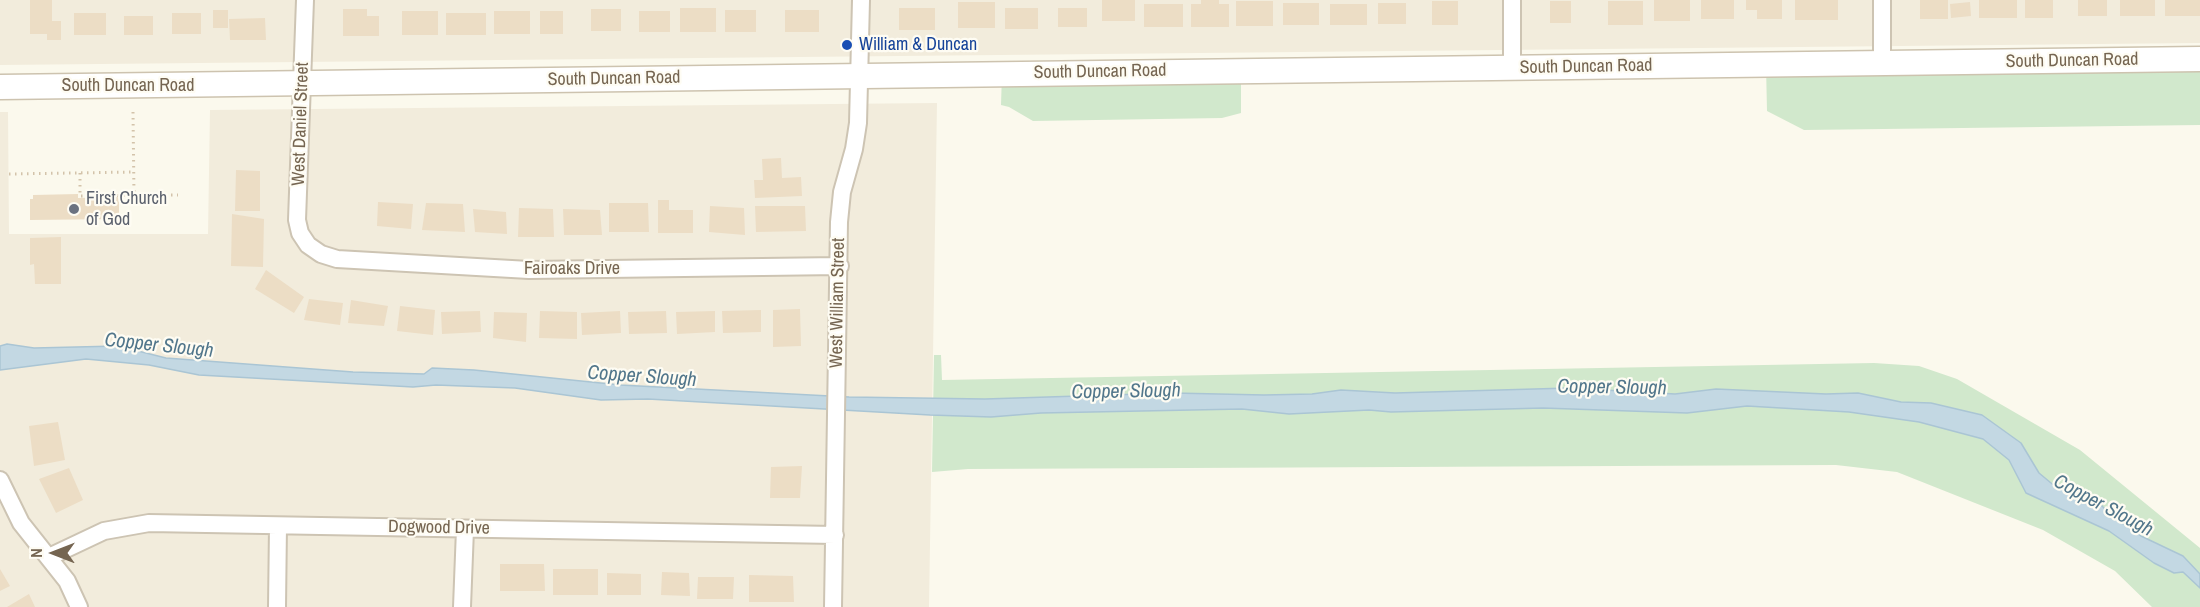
<!DOCTYPE html>
<html>
<head>
<meta charset="utf-8">
<style>
	body { margin:0 }
	#map { position:relative; width:2200px; height:607px; overflow:hidden; background:#fbf9ed; font-family:"Archivo Narrow",sans-serif }
	canvas { display:block }
	.north { position:absolute; left:24px; top:523px; width:60px; height:60px; -webkit-text-stroke:4px #fefcf3; paint-order:stroke; rotate:270deg; font-size:16px; font-weight:700; line-height:24px; text-align:center; color:#756551 }
	.north::after { content:''; display:block; margin:auto; width:21px; height:27px; background:#756551; clip-path:polygon(50% 0,100% 100%,50% 72%,0 100%) }
</style>
</head>
<body>
<div id="map">
<canvas width="2200" height="607"></canvas>
<div class="north">N</div>
</div>
<script>
const ctx = document.querySelector('canvas').getContext('2d');
ctx.lineJoin = 'round';
function fillPath(path, color) {
  ctx.fillStyle = color;
  ctx.fill(path, 'evenodd');
}
function poly(rows) {
  const path = new Path2D();
  for (const r of rows) {
    path.moveTo(r[0], r[1]);
    for (let i = 2; i < r.length; i += 2) path.lineTo(r[i], r[i + 1]);
  }
  return path;
}
function stroke(path, color, width, dash) {
  ctx.strokeStyle = color;
  ctx.lineWidth = width;
  ctx.lineCap = dash ? 'butt' : 'round';
  ctx.setLineDash(dash || []);
  ctx.stroke(path);
}
function write(font, color, halo, rows, align = 'center') {
  ctx.font = font + ' "Archivo Narrow",sans-serif';
  ctx.lineWidth = 4.5;
  ctx.setLineDash([]);
  ctx.textBaseline = 'middle';
  ctx.strokeStyle = halo;
  ctx.fillStyle = color;
  for (const [text, x, y, turn = 0] of rows) {
    ctx.save();
    ctx.translate(x, y);
    ctx.rotate((+turn || 0) * Math.PI / 180);
    ctx.textAlign = isNaN(turn) ? turn : align;
    if (halo) ctx.strokeText(text, 0, 0);
    ctx.fillText(text, 0, 0);
    ctx.restore();
  }
}
fillPath(poly([
	[0,0,2200,0,2200,43,0,65],
	[937,103,929,607,0,607,0,112,8,112,9,234,208,234,210,110]
]), '#f2ecdc');
fillPath(poly([
	[2200,59,2200,125,1804,130,1767,111,1766,65],
	[1241,71,1241,113,1222,118,1033,121,1009,107,1001,105,1002,73],
	[934,355,941,355,942,380,1874,363,1919,366,1957,379,2080,450,2200,548,2200,607,2152,607,2115,571,2043,530,1897,472,1836,465,968,469,932,472]
]), '#d1e8cc');
const water = poly([
	[7,344,34,348,118,346,166,358,353,372,424,374,432,368,474,370,620,385,849,397,985,399,1173,393,1264,395,1312,394,1341,390,1395,393,1569,388,1675,394,1716,389,1826,394,1858,393,1901,402,1931,403,1982,415,2021,443,2039,473,2057,488,2090,494,2113,517,2141,536,2183,556,2200,574,2200,588,2183,572,2174,573,2154,563,2109,531,2026,493,2009,460,1983,439,1919,422,1849,412,1747,406,1687,413,1543,408,1391,412,1369,410,1289,414,1242,409,1041,413,991,417,930,415,648,399,601,400,515,388,436,385,413,387,199,375,149,365,86,359,0,370,0,346,7,344]
]);
fillPath(water, '#c3d8e3');
stroke(water, '#aac5d4', 1.5);
fillPath(poly([
	[30,0,52,0,52,21,61,21,61,40,47,40,47,34,30,34],
	[1102,0,1135,0,1135,21,1102,21],
	[1201,0,1219,0,1219,4,1229,4,1229,27,1191,27,1191,4,1201,4],
	[1654,0,1690,0,1690,21,1654,21],
	[1701,0,1734,0,1734,19,1701,19],
	[1746,0,1782,0,1782,19,1757,19,1757,10,1746,10],
	[1795,0,1838,0,1838,20,1795,20],
	[1920,0,1948,0,1948,19,1920,19],
	[1979,0,2017,0,2017,18,1979,18],
	[2025,0,2053,0,2053,18,2025,18],
	[2078,0,2107,0,2107,16,2078,16],
	[2120,0,2155,0,2155,16,2120,16],
	[2165,0,2200,0,2200,16,2165,16],
	[1236,1,1273,1,1273,26,1236,26],
	[1432,1,1458,1,1458,25,1432,25],
	[1550,1,1571,1,1571,23,1550,23],
	[1608,1,1643,1,1643,25,1608,25],
	[958,2,995,2,995,28,958,28],
	[1970,2,1971,16,1951,18,1950,4],
	[1283,3,1319,3,1319,25,1283,25],
	[1378,3,1406,3,1406,24,1378,24],
	[1144,4,1183,4,1183,27,1144,27],
	[1330,4,1367,4,1367,25,1330,25],
	[680,8,716,8,716,32,680,32],
	[899,8,935,8,935,30,899,30],
	[1005,8,1038,8,1038,29,1005,29],
	[1058,8,1087,8,1087,27,1058,27],
	[343,9,367,9,367,16,379,16,379,36,343,36],
	[591,9,621,9,621,31,591,31],
	[213,10,228,10,228,28,213,28],
	[725,10,756,10,756,32,725,32],
	[785,10,819,10,819,32,785,32],
	[402,11,438,11,438,35,402,35],
	[494,11,530,11,530,34,494,34],
	[540,11,563,11,563,34,540,34],
	[639,11,670,11,670,32,639,32],
	[74,13,106,13,106,35,74,35],
	[172,13,201,13,201,34,172,34],
	[446,13,486,13,486,35,446,35],
	[124,16,153,16,153,35,124,35],
	[265,18,266,40,230,40,229,19],
	[781,158,782,178,801,177,802,196,755,198,754,180,763,180,762,159],
	[236,170,260,171,260,211,235,211],
	[78,194,78,198,119,197,119,219,30,220,30,199,33,199,33,195],
	[658,200,669,200,669,210,693,210,693,233,658,233],
	[378,202,413,204,411,229,377,226],
	[426,203,463,204,465,232,422,230],
	[609,203,648,203,649,232,609,232],
	[710,206,744,208,745,235,709,232],
	[755,206,805,206,806,231,756,232],
	[519,208,553,209,554,237,518,237],
	[473,209,506,212,507,234,475,232],
	[563,209,600,210,602,235,564,235],
	[232,214,264,219,263,267,231,266],
	[61,237,61,284,35,284,34,264,30,265,30,238],
	[266,270,304,297,294,313,255,289],
	[309,299,343,303,340,325,304,320],
	[351,300,388,306,384,326,348,323],
	[400,306,435,310,433,335,397,331],
	[800,309,801,346,773,347,773,310],
	[761,310,761,332,723,333,722,311],
	[480,311,481,332,442,334,441,312],
	[540,311,577,312,577,339,539,338],
	[620,311,621,333,582,335,581,313],
	[666,311,667,333,629,334,628,312],
	[715,311,715,332,677,334,676,312],
	[494,312,527,313,526,342,493,338],
	[58,422,65,460,34,466,29,426],
	[802,466,800,498,770,498,771,467],
	[69,468,83,500,56,513,39,479],
	[500,564,544,564,545,591,500,591],
	[0,569,10,586,0,591],
	[553,569,598,569,598,595,553,595],
	[662,572,689,573,690,596,661,595],
	[607,573,641,574,641,595,607,595],
	[749,575,793,576,794,602,749,602],
	[698,577,734,577,733,599,697,599],
	[29,594,35,607,7,607]
]), '#ecddc5');
const minor = poly([
	[305,0,297,220,300,233,308,245,321,254,337,259,529,270,840,266],
	[1882,64,1882,0],
	[1512,68,1512,0],
	[0,480,21,523,67,581,79,607],
	[49,557,104,531,149,523,835,535],
	[277,607,278,526],
	[462,607,465,529],
	[833,607,839,222,842,192,854,149,858,123,861,0]
]);
const secondary = poly([
	[0,87,2200,59]
]);
stroke(minor, '#cdc4b3', 20);
stroke(secondary, '#cdc3af', 27);
stroke(poly([
	[133,112,134,196],
	[80,173,80,196,178,195],
	[9,174,134,172]
]), '#d3c3aa', 3, [1.5, 4.5]);
stroke(minor, '#fff', 16);
stroke(secondary, '#fff', 24);
for (const [x, y, r, color] of [
	[847,45,6,"#1a4fb4"],
	[74,209,6,"#6b7280"]
]) {
  const dot = new Path2D();
  dot.arc(x, y, r, 0, 2 * Math.PI);
  ctx.fillStyle = color;
  ctx.fill(dot);
  stroke(dot, '#fefcf3', 2);
}
write('18px', '#164399', '#fefcf3', [
	["William & Duncan",859,45]
], 'left');
write('18px', '#756551', '#fefcf3', [
	["South Duncan Road",2072,61,-1],
	["South Duncan Road",1586,67,-1],
	["South Duncan Road",1100,72,-1],
	["South Duncan Road",614,79,-1],
	["South Duncan Road",128,86],
	["West Daniel Street",301,124,-88],
	["Fairoaks Drive",572,269],
	["West William Street",838,303,-89],
	["Dogwood Drive",439,528,1]
]);
write('18px', '#5b616d', '#fefcf3', [
	["First Church",86,199],
	["of God",86,220]
], 'left');
write('italic 20px', '#51768b', '#fefcf3', [
	["Copper Slough",159,346,6],
	["Copper Slough",642,377,4],
	["Copper Slough",1612,388,1],
	["Copper Slough",1126,392,-1],
	["Copper Slough",2103,506,28]
]);
</script>
</body>
</html>
